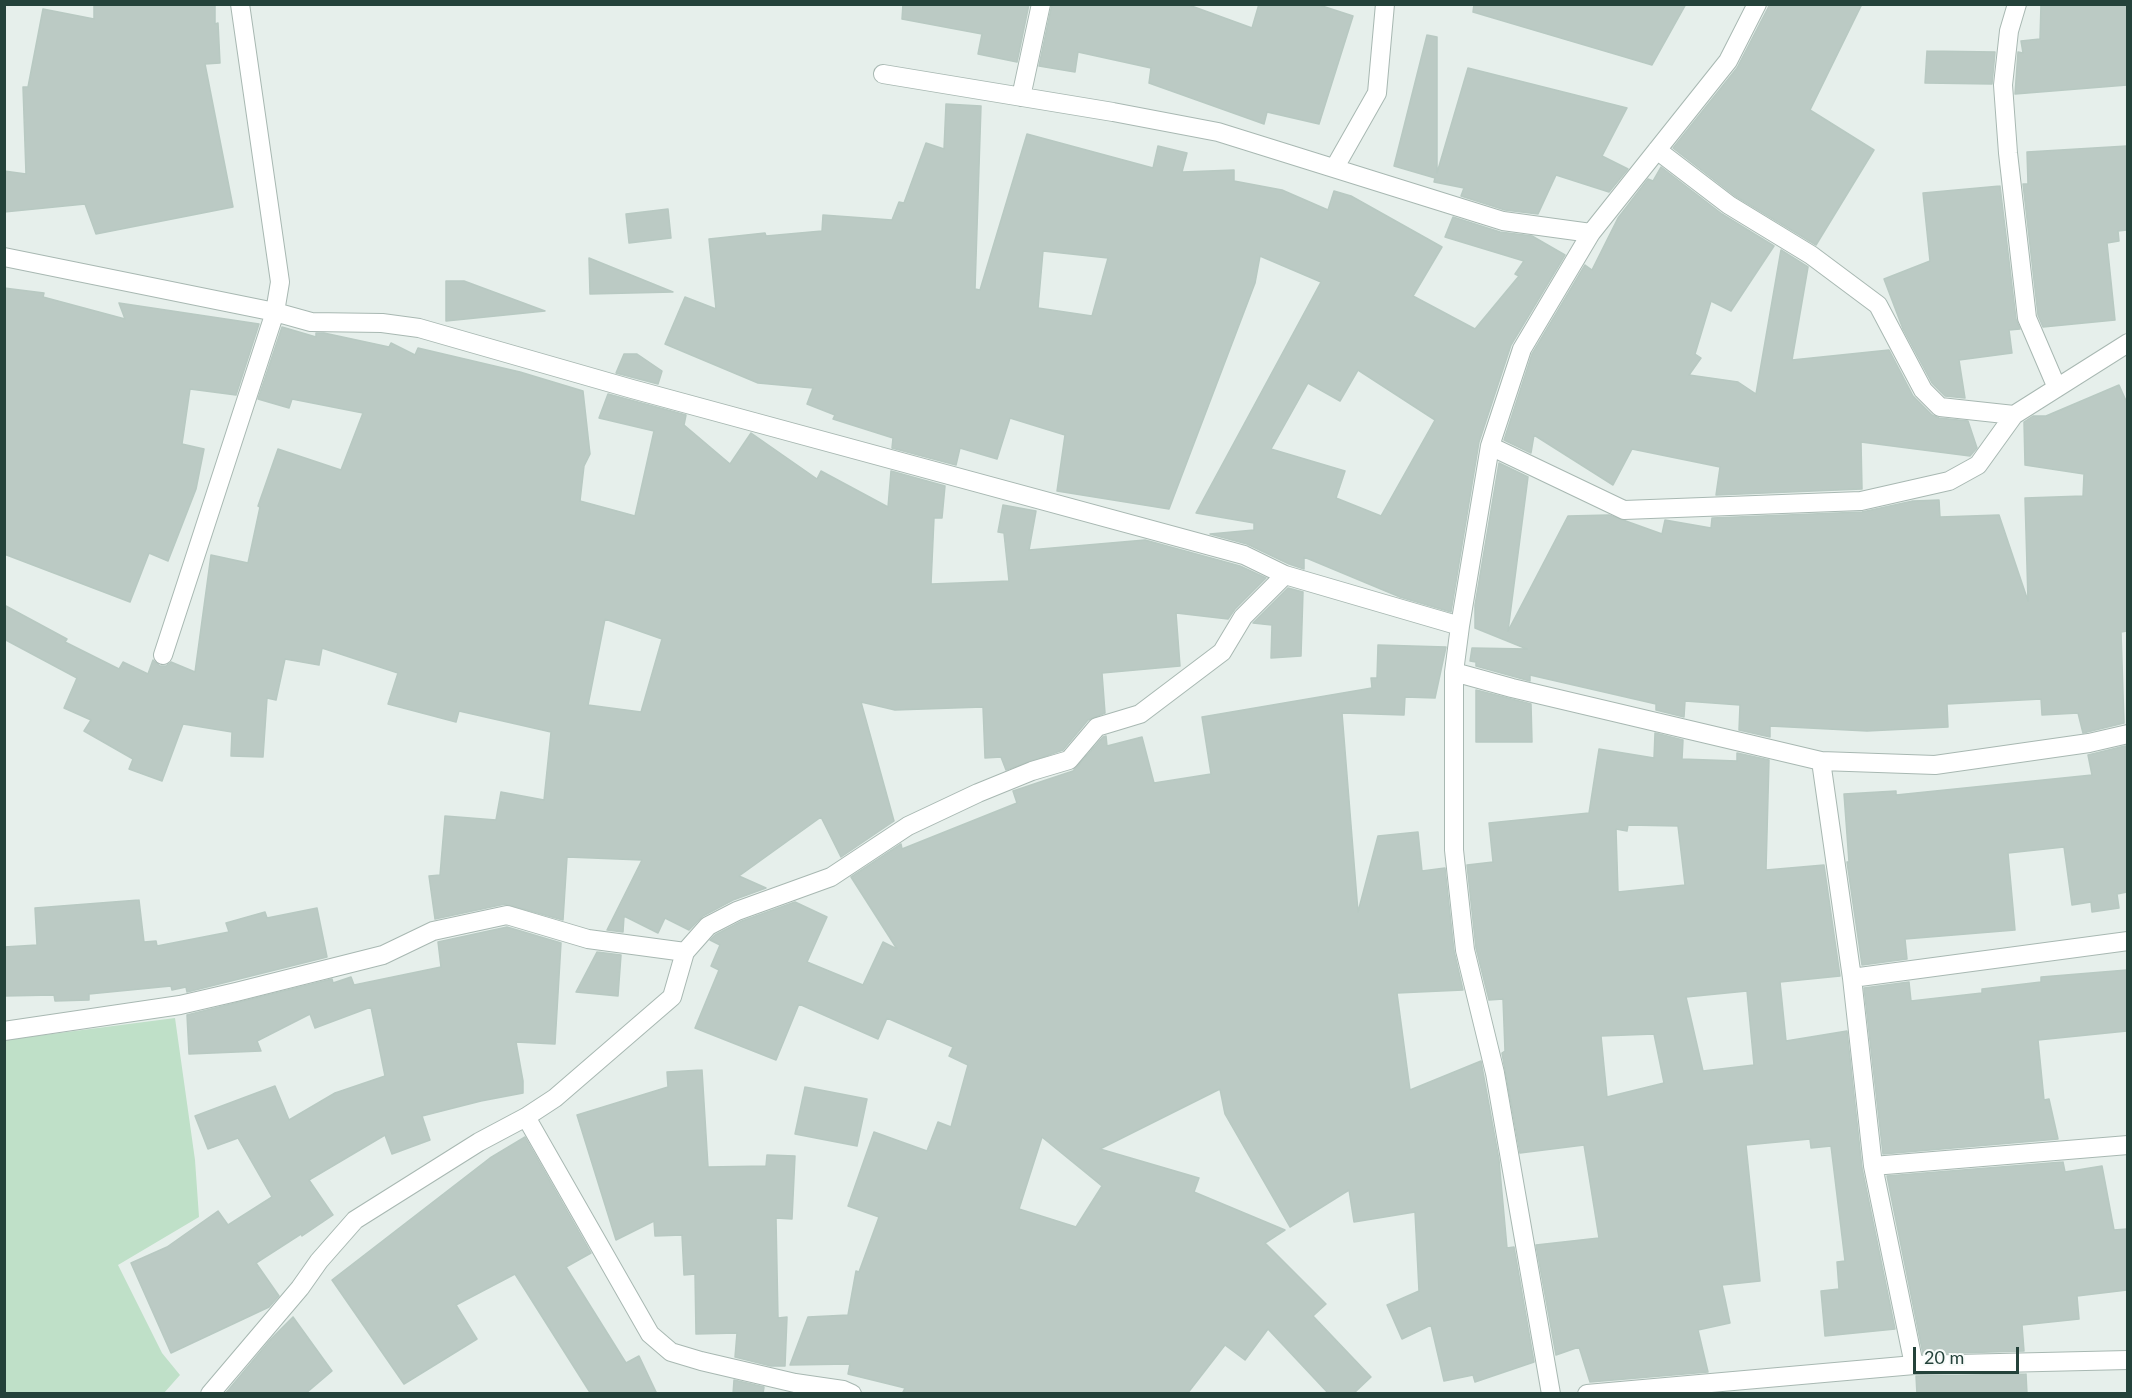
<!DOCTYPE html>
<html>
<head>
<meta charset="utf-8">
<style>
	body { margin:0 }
	#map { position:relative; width:2132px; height:1398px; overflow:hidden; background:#e6efeb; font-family:Lato,sans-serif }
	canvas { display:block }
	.frame { position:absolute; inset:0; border:6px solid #24423a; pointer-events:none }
	.scale { position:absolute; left:1913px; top:1347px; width:106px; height:27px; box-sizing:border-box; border:3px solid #24423a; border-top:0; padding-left:8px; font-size:18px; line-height:21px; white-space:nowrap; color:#24423a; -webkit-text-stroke:4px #f7fbf9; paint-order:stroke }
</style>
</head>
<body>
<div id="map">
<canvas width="2132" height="1398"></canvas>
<div class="frame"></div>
<div class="scale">20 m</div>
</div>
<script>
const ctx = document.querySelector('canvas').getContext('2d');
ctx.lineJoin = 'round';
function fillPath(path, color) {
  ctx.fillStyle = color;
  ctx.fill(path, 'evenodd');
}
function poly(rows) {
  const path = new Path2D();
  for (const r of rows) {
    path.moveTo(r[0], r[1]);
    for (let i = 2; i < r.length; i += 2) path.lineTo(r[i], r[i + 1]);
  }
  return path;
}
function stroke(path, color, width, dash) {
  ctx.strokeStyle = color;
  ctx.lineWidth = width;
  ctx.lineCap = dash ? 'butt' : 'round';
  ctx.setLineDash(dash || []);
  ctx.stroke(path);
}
fillPath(poly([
	[175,1018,195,1160,199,1217,118,1265,162,1353,180,1375,164,1393,5,1393,5,1040]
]), '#bfe0c8');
const building = poly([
	[94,4,215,4,215,24,218,23,220,63,205,64,233,207,96,234,85,204,4,212,4,171,26,174,23,87,28,87,43,9,94,19,94,4],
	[903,4,1029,4,1017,62,978,54,982,34,902,19,903,4],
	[1052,4,1186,4,1252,28,1259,4,1316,4,1353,16,1319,124,1267,112,1264,124,1149,83,1151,68,1078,52,1075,72,1039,66,1052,4],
	[1474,4,1686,4,1652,65,1473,12,1474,4],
	[1770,4,1862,4,1810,110,1874,150,1816,245,1735,196,1673,148,1737,68,1770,4],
	[2041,4,2127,4,2127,85,2015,94,2018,52,2023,53,2021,41,2040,39,2041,4],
	[1427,35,1437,37,1437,173,1468,68,1627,108,1602,156,1628,169,1609,192,1556,175,1538,214,1505,210,1461,196,1464,188,1434,182,1435,178,1394,166,1427,35],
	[1927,51,1995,52,1992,84,1925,83,1927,51],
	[946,104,981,106,975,289,980,290,1027,134,1153,168,1158,146,1187,153,1182,172,1234,170,1234,181,1282,190,1328,210,1334,191,1351,196,1442,247,1413,296,1475,329,1519,276,1515,274,1524,261,1445,237,1453,217,1500,232,1532,236,1565,255,1511,345,1479,442,1451,612,1400,597,1304,557,1304,569,1289,564,1247,544,1210,534,1254,530,1254,523,1196,513,1321,282,1260,256,1255,283,1169,509,1057,491,1065,435,1010,418,997,459,960,448,956,465,892,448,893,438,833,419,835,415,807,404,813,388,758,383,665,344,685,297,716,309,709,239,765,233,766,236,822,231,823,215,892,220,899,202,904,203,926,143,944,149,946,104],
	[1043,251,1108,258,1092,316,1038,308,1043,251],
	[1358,370,1435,420,1381,516,1336,498,1345,471,1271,449,1308,383,1340,401,1358,370],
	[2127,146,2127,230,2118,231,2119,241,2107,243,2115,320,2043,327,2038,315,2023,184,2028,184,2027,152,2127,146],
	[1661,167,1722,214,1774,246,1731,311,1711,301,1695,354,1701,358,1689,375,1738,382,1756,394,1781,250,1808,267,1792,360,1889,350,1913,396,1932,415,1939,418,1968,421,1977,448,1970,456,1861,442,1862,489,1716,495,1720,467,1632,449,1613,485,1534,435,1531,453,1504,440,1532,354,1585,265,1592,270,1618,218,1648,179,1653,181,1661,167],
	[2000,186,2016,319,2020,329,2009,330,2012,353,1959,360,1965,398,1945,396,1932,383,1903,329,1884,279,1930,261,1923,193,2000,186],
	[668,209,671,238,629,243,626,214,668,209],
	[589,258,673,292,590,294,589,258],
	[446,281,464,281,545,311,446,321,446,281],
	[4,288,44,293,43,297,125,319,119,303,259,324,236,395,190,389,182,444,204,449,196,489,168,561,149,553,130,602,4,554,4,288],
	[282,327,316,337,316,333,324,333,389,347,391,343,415,355,418,348,520,372,583,391,590,454,584,466,580,501,635,516,654,431,599,418,608,394,686,415,684,425,730,464,751,433,817,479,821,471,888,507,891,471,945,486,942,518,934,518,931,584,1009,581,1004,533,998,532,1003,505,1036,511,1029,550,1145,540,1240,566,1266,578,1235,609,1228,619,1176,613,1180,666,1102,673,1105,713,1088,720,1063,750,1006,770,1001,757,985,758,983,707,895,710,861,702,894,821,841,857,821,817,739,876,766,888,733,900,703,916,689,930,665,918,658,933,624,916,623,932,607,930,642,860,567,857,563,920,505,904,435,919,429,876,440,875,445,816,496,820,501,792,544,800,551,732,459,711,456,722,388,704,398,673,322,648,319,665,285,659,276,700,267,698,263,757,231,756,232,732,183,724,162,781,129,769,133,759,84,731,91,720,64,708,77,678,4,639,4,605,67,639,65,642,119,669,123,662,148,674,153,660,160,666,166,666,171,662,195,672,211,555,248,563,260,507,258,506,278,449,341,470,363,413,292,399,289,408,258,399,282,327],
	[605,619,662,639,641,712,588,705,605,619],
	[624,354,637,354,662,371,658,384,616,373,624,354],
	[2119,385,2127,403,2127,631,2121,632,2124,723,2083,733,2078,713,2042,715,2041,699,1947,704,1948,727,1867,731,1770,726,1770,737,1739,730,1740,705,1685,701,1684,717,1656,710,1656,704,1530,675,1530,681,1476,666,1476,662,1470,661,1472,648,1527,649,1475,628,1475,605,1499,463,1528,477,1508,631,1568,516,1609,515,1662,534,1665,520,1711,528,1712,518,1862,512,1913,501,1939,500,1940,517,1999,515,2028,601,2025,498,2083,496,2084,474,2025,465,2024,422,2033,416,2046,416,2119,385],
	[1288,588,1303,592,1301,656,1271,658,1272,625,1253,623,1288,588],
	[1378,645,1446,647,1435,698,1405,697,1404,715,1342,713,1358,912,1378,836,1418,832,1422,871,1445,868,1454,951,1463,990,1397,993,1410,1090,1481,1061,1499,1160,1507,1248,1514,1247,1534,1362,1475,1382,1473,1375,1444,1381,1431,1325,1402,1339,1387,1305,1419,1291,1415,1212,1354,1222,1349,1190,1290,1227,1225,1114,1220,1089,1100,1149,1199,1178,1194,1192,1285,1230,1265,1243,1326,1304,1313,1316,1371,1377,1353,1394,1329,1394,1268,1329,1245,1360,1225,1345,1187,1394,902,1394,905,1388,848,1374,850,1364,790,1365,808,1317,848,1315,856,1271,859,1272,879,1217,848,1206,874,1132,927,1151,938,1122,951,1127,968,1065,949,1056,953,1047,887,1018,878,1039,799,1004,776,1060,695,1028,719,970,711,966,720,945,710,940,715,935,742,921,795,902,827,917,807,962,863,985,883,942,897,949,851,877,901,844,902,849,1017,803,1013,791,1073,771,1103,737,1106,736,1107,746,1142,737,1154,783,1211,774,1202,717,1372,688,1371,678,1377,678,1378,645],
	[1042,1137,1102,1186,1076,1227,1019,1209,1042,1137],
	[1476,690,1531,704,1532,742,1476,742,1476,690],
	[1655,733,1683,740,1682,759,1737,761,1737,753,1769,760,1766,870,1824,865,1840,976,1780,982,1786,1041,1847,1031,1862,1168,1895,1329,1825,1336,1821,1291,1839,1289,1837,1262,1845,1261,1831,1146,1811,1148,1810,1139,1746,1145,1760,1281,1722,1285,1730,1323,1698,1330,1708,1372,1590,1382,1579,1347,1556,1355,1536,1245,1599,1238,1584,1145,1520,1153,1502,1053,1505,1051,1503,999,1489,1000,1476,948,1467,865,1493,862,1489,823,1589,813,1599,749,1654,758,1655,733],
	[1628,825,1678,826,1685,885,1618,892,1616,829,1627,831,1628,825],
	[1747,991,1754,1065,1703,1071,1686,997,1747,991],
	[1654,1034,1664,1083,1607,1097,1601,1036,1654,1034],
	[2125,746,2127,747,2127,892,2117,894,2119,908,2092,912,2091,902,2072,905,2064,847,2008,853,2015,930,1905,939,1907,959,1862,965,1847,862,1849,862,1844,794,1896,791,1896,795,2092,775,2088,755,2125,746],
	[139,900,144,942,156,941,157,946,229,932,226,923,265,912,267,918,317,908,327,957,187,992,186,987,172,990,171,986,89,994,89,1000,55,1001,54,995,4,996,4,947,37,945,35,908,139,900],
	[507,927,561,943,555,1044,516,1042,523,1081,523,1093,481,1101,422,1116,430,1140,392,1154,385,1135,309,1180,333,1215,302,1236,301,1234,256,1263,279,1296,269,1307,171,1353,131,1263,167,1247,218,1211,228,1225,272,1197,238,1138,208,1149,195,1116,275,1086,289,1120,335,1093,385,1076,371,1007,315,1028,310,1014,257,1041,261,1051,189,1054,187,1015,332,979,333,983,351,977,354,985,441,967,438,942,507,927],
	[597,952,621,955,618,996,576,992,597,952],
	[2127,970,2127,1031,2038,1040,2044,1100,2049,1099,2058,1139,1883,1154,1864,988,1909,982,1911,1001,1982,993,1982,989,2041,982,2041,977,2127,970],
	[702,1070,708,1167,766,1166,767,1155,795,1156,792,1219,776,1218,778,1318,787,1317,785,1366,771,1366,735,1357,737,1333,696,1334,695,1274,684,1275,682,1235,655,1236,654,1221,616,1240,577,1115,668,1087,667,1072,702,1070],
	[805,1087,867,1099,857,1146,795,1134,805,1087],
	[525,1137,591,1253,566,1267,626,1363,639,1356,657,1394,591,1394,515,1274,456,1305,477,1339,404,1384,332,1280,490,1158,525,1137],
	[2063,1162,2065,1172,2102,1166,2114,1230,2127,1229,2127,1290,2077,1296,2079,1319,2022,1325,2024,1351,1923,1354,1887,1176,2063,1162],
	[293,1317,332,1371,305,1394,225,1394,271,1339,293,1317],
	[2026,1374,2027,1394,1917,1394,1916,1376,2026,1374],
	[734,1380,764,1387,763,1394,733,1394,734,1380]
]);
fillPath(building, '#bbcac4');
stroke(building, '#b8c9c2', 1.5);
const street = poly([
	[2017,4,2009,31,2003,85,2008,153,2027,318,2057,388],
	[883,74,1113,112,1218,132,1503,221,1591,233],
	[1021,97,1041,4],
	[1657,150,1729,205,1811,255,1878,305,1923,390,1940,407,2014,415],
	[1335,167,1377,93,1385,4],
	[4,257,275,312,311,322,382,323,419,328,632,389,1244,555,1285,575,1460,626],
	[1490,446,1624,510,1861,501,1949,481,1978,465,2014,415,2128,343],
	[163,655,275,312,280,282,240,4],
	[1454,672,1512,688,1821,761,1935,765,2089,743,2128,734],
	[1821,761,1852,978,1873,1166,1914,1365],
	[1852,978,2128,941],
	[4,1031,180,1005,236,992,383,955,433,931,507,915,588,939,685,952],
	[526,1117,650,1334,671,1352,701,1361,795,1383,843,1390,852,1394],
	[1873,1166,2128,1145],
	[210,1394,300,1288,319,1261,355,1220,479,1142,526,1117,555,1098,672,997,685,952,708,926,737,911,831,877,908,826,978,793,1032,771,1069,760,1097,727,1140,714,1222,652,1243,617,1285,575],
	[1551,1394,1495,1073,1465,950,1454,850,1454,672,1460,626,1490,446,1522,349,1591,233,1728,61,1757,4],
	[1587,1394,1914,1365,2128,1360]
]);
stroke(street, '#a8b8b2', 20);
stroke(street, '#fff', 18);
</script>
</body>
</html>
